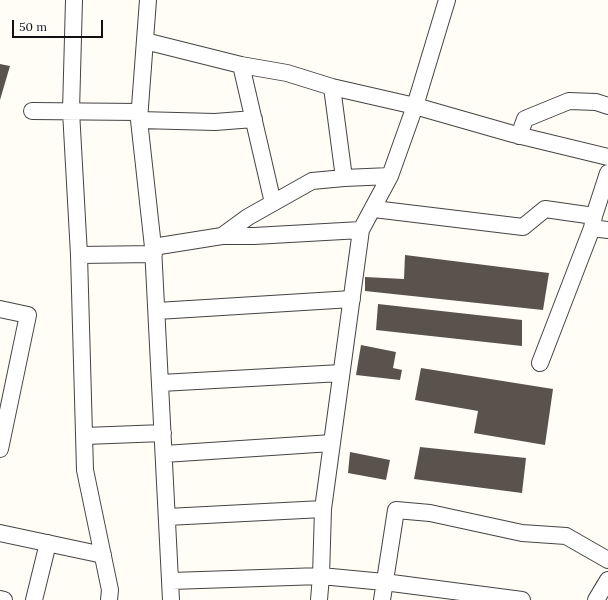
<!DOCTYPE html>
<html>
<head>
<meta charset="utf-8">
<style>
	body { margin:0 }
	#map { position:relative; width:608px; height:600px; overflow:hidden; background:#fffdf5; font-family:Lora,serif }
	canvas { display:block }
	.scale { position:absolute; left:12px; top:20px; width:91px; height:18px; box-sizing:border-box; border:2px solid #111; border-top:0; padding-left:5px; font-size:12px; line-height:14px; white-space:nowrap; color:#111; -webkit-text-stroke:3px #fff; paint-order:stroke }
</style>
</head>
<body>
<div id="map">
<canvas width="608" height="600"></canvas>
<div class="scale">50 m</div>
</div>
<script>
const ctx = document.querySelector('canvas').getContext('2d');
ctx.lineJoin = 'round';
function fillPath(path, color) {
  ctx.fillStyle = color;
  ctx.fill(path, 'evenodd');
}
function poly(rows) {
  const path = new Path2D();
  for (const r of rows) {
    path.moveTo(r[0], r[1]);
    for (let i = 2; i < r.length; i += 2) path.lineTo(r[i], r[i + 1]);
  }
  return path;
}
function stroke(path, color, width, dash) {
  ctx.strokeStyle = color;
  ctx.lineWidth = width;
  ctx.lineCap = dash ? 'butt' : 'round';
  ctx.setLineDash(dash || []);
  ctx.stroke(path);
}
fillPath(poly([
	[0,64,10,66,0,100],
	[405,255,549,273,543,310,365,291,365,277,404,279],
	[378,304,522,320,522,346,376,330],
	[361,345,396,352,393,368,402,370,400,380,356,375],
	[421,368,553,389,545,445,474,433,478,411,415,400],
	[420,447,526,458,522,493,414,479],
	[350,452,390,460,386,480,348,473]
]), '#5a524d');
const minor = poly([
	[74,0,71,111,79,255,85,470,110,590,109,600],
	[148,0,139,120,153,247,171,600],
	[145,41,241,65,287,73,332,87,415,106,513,134,608,157],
	[241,65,273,203],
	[332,87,344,178],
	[32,111,139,112],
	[139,120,215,122,254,119],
	[519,136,525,119,569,101,596,102,608,106],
	[374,209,523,227,545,209,594,216],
	[592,228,608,230],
	[222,236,254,236,361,230],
	[153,247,222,236,248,217,312,181,344,178,390,176],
	[79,255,154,254],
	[0,309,28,315,0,449],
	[157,311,352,299],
	[540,363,592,228,594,216,608,173],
	[161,383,341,373],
	[85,436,163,433],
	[164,454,332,443],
	[167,517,323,509],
	[0,533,103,555],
	[171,581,321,576,384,582,522,600],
	[0,599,4,600],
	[34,600,48,543],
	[319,600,321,576,323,509,361,230,390,176,415,106,447,0],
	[382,600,396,510,430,513,522,533,566,536,608,560],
	[596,600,608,580]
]);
stroke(minor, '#444', 18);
stroke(minor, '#fff', 16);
</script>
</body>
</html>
